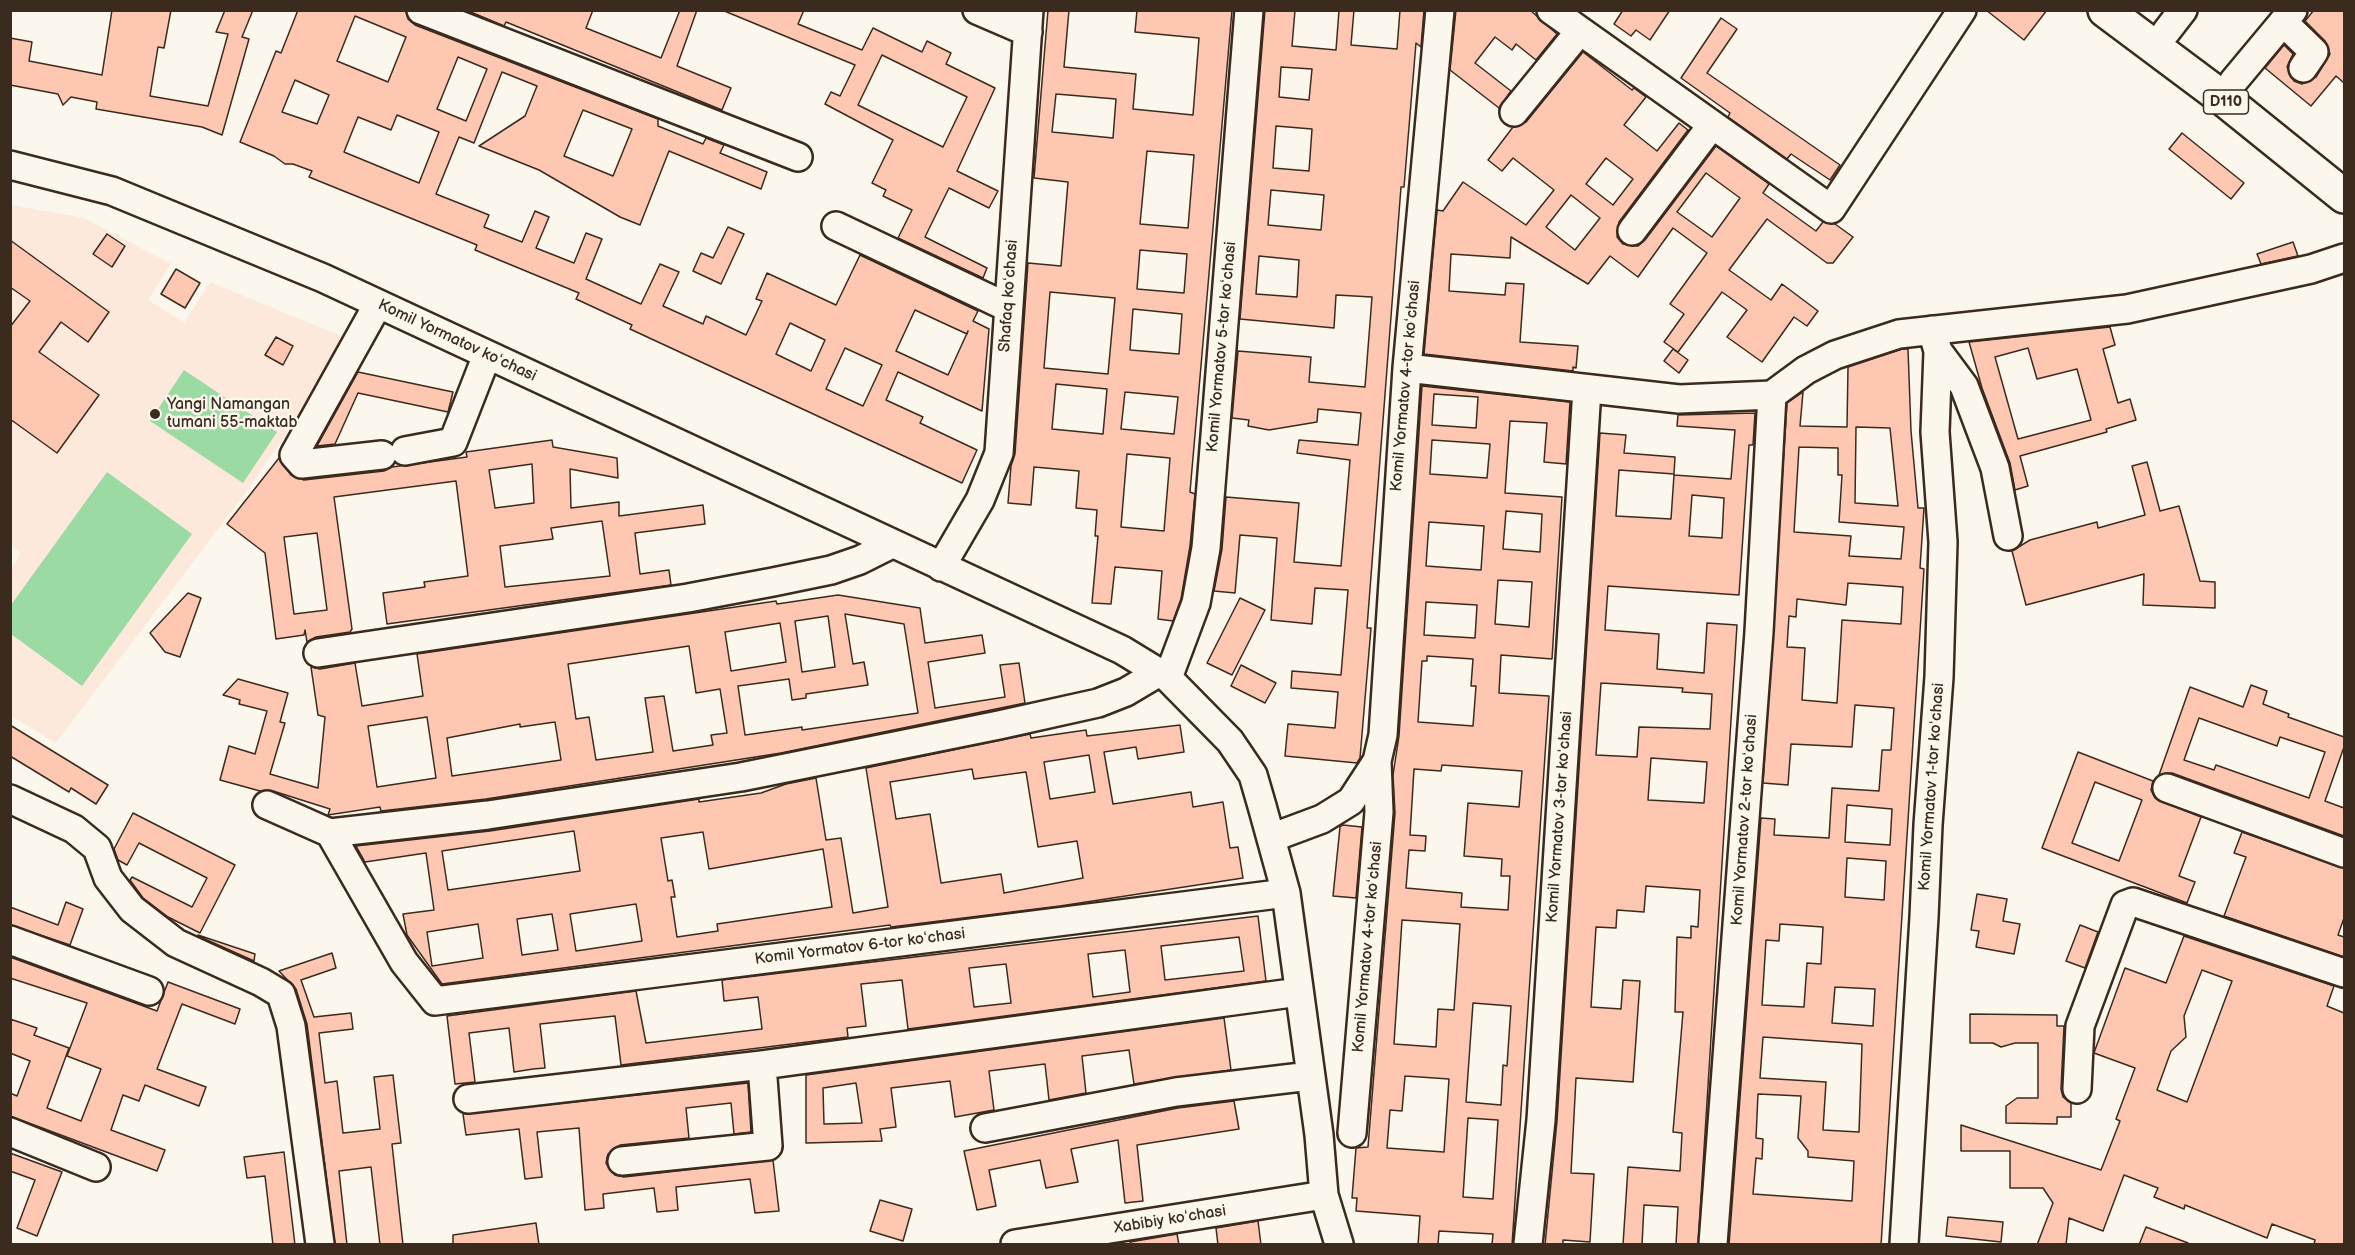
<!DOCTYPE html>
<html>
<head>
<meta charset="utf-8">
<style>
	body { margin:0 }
	#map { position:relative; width:2355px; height:1255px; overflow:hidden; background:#fbf7ec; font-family:"Balsamiq Sans",sans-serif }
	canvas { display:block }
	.frame { position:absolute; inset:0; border:12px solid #3b2a1e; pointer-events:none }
</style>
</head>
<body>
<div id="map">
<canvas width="2355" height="1255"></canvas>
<div class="frame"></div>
</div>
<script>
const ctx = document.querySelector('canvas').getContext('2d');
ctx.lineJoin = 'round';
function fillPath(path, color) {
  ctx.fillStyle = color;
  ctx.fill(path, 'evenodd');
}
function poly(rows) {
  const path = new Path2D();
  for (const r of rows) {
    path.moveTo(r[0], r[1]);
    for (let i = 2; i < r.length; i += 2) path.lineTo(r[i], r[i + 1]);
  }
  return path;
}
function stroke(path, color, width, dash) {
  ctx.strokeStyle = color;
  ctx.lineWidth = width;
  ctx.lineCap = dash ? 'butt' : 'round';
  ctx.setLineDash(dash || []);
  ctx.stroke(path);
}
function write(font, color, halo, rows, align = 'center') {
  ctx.font = font + ' "Balsamiq Sans",sans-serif';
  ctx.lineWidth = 5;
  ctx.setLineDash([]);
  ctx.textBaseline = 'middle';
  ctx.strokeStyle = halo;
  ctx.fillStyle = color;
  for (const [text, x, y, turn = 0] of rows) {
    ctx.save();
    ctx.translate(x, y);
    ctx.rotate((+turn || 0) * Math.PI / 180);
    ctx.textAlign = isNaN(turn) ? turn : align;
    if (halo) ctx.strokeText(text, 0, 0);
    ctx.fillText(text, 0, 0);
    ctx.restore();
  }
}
fillPath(poly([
	[11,205,84,218,171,264,148,300,184,323,210,282,351,340,249,488,56,743,11,716,11,570,21,553,10,545]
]), '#fce9db');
fillPath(poly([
	[184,370,277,432,243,483,150,421],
	[107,472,192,534,82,686,11,634,11,605]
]), '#9bdaa3');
const building = poly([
	[112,10,171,10,164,48,158,47,150,96,208,106,228,34,216,32,225,10,253,10,242,37,249,39,222,135,202,127,96,109,97,102,71,97,63,105,58,94,10,85,10,38,32,42,29,61,102,75,112,10],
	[298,10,406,10,408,19,415,25,658,119,658,126,703,144,706,138,724,145,720,153,767,172,761,189,669,151,640,225,620,217,539,170,479,146,525,116,537,86,502,72,474,143,459,137,436,194,489,215,484,227,522,242,535,211,549,217,536,248,574,263,586,233,602,239,586,279,641,304,660,264,679,272,663,306,703,324,706,316,746,335,762,301,756,299,767,273,836,305,860,255,978,311,973,321,989,329,982,411,898,372,886,400,923,417,920,423,977,450,962,483,630,329,632,325,576,299,579,293,475,250,477,245,309,177,312,171,293,164,285,164,274,156,240,142,276,51,281,53,298,10],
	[355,16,406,37,388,82,337,61,355,16],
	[458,57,487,69,466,121,437,109,458,57],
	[295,80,329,95,317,124,282,112,295,80],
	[583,110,632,129,613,176,564,156,583,110],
	[397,115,439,132,419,183,344,152,358,117,391,130,397,115],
	[915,310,967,334,968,331,948,375,896,351,915,310],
	[790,323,825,340,811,371,776,354,790,323],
	[845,348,882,365,863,406,826,389,845,348],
	[466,10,593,10,586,28,661,58,680,10,697,10,677,66,731,88,722,110,506,22,504,26,466,10],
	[722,10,804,10,798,24,862,50,873,28,922,52,927,41,951,53,946,64,995,88,957,171,998,191,989,208,949,188,925,237,987,268,983,278,898,238,912,210,883,196,886,190,872,183,893,140,825,104,831,92,840,96,855,65,722,10],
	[882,55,967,97,943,147,858,105,882,55],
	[1048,10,1069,10,1064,67,1136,74,1133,109,1193,115,1199,38,1135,32,1137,10,1232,10,1190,492,1195,494,1190,546,1181,599,1173,621,1158,619,1162,571,1115,567,1111,604,1092,603,1098,536,1095,536,1097,510,1076,508,1079,471,1034,467,1031,505,1008,503,1011,466,1015,454,1028,263,1061,266,1068,182,1034,178,1048,10],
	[1056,94,1116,99,1113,138,1052,132,1056,94],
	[1147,151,1194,155,1188,228,1140,224,1147,151],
	[1140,250,1187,254,1184,293,1137,289,1140,250],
	[1050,292,1115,298,1108,374,1044,368,1050,292],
	[1133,309,1182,314,1179,354,1130,350,1133,309],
	[1056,384,1107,389,1103,434,1052,429,1056,384],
	[1125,392,1178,397,1174,434,1121,429,1125,392],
	[1127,454,1170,458,1164,531,1121,527,1127,454],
	[1265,10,1295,10,1292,46,1336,50,1339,10,1354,10,1351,45,1397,49,1400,10,1424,10,1421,47,1416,43,1404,187,1401,187,1367,628,1371,628,1360,758,1357,763,1285,756,1288,724,1335,728,1338,692,1291,688,1292,671,1341,675,1348,590,1315,588,1312,624,1271,620,1277,538,1240,535,1235,593,1214,591,1222,549,1226,497,1299,503,1294,562,1341,566,1350,460,1297,453,1299,440,1358,445,1361,413,1318,409,1317,422,1269,430,1248,426,1249,420,1232,418,1238,351,1311,357,1309,382,1365,387,1372,297,1336,295,1334,328,1240,319,1265,10],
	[1281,67,1312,69,1309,100,1279,97,1281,67],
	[1276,126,1312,129,1309,171,1273,168,1276,126],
	[1271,190,1324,195,1321,230,1268,225,1271,190],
	[1259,256,1299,260,1297,297,1256,294,1259,256],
	[1456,10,1530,10,1557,34,1536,60,1516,44,1512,50,1495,37,1475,63,1511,91,1499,108,1450,70,1456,10],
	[1623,10,1670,10,1650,40,1636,30,1631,36,1614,24,1623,10],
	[1986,10,2047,10,2024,40,1986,10],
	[2314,10,2344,10,2344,83,2336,76,2311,106,2265,68,2284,45,2293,54,2287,67,2294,81,2302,84,2316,77,2330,54,2325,41,2305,21,2314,10],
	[1721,18,1737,29,1707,73,1840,165,1830,180,1791,154,1787,159,1728,117,1730,113,1681,78,1721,18],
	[1583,52,1632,90,1634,88,1646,97,1624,125,1657,151,1679,123,1688,130,1619,222,1617,237,1623,244,1638,246,1645,240,1716,146,1769,184,1763,193,1816,231,1823,222,1835,224,1853,237,1833,263,1827,263,1767,219,1729,270,1771,300,1782,284,1818,311,1807,326,1794,317,1762,362,1727,337,1747,310,1722,292,1678,352,1664,342,1684,314,1670,304,1707,253,1673,228,1638,277,1610,256,1588,284,1511,237,1510,258,1451,254,1449,291,1505,295,1506,283,1524,284,1520,342,1578,346,1576,368,1573,367,1573,371,1424,354,1437,210,1443,211,1463,182,1526,225,1554,190,1513,158,1502,171,1488,160,1513,127,1526,122,1583,52],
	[1606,158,1633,179,1613,205,1586,184,1606,158],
	[1706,173,1740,198,1712,237,1677,212,1706,173],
	[1571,195,1600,218,1575,250,1546,227,1571,195],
	[2182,133,2244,183,2231,199,2169,149,2182,133],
	[728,227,744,234,721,284,693,271,701,253,713,258,728,227],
	[107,234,125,246,112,267,93,254,107,234],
	[10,240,109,312,88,342,61,322,39,352,99,395,57,453,10,419,10,327,30,301,10,287,10,240],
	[2293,242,2298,256,2261,264,2257,254,2293,242],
	[176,269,200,283,185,308,161,294,176,269],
	[2110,327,2115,345,2103,349,2118,403,2130,399,2136,420,2106,429,2107,432,2020,456,2028,486,2015,490,2010,463,1982,388,1969,342,2110,327],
	[2028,348,2037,379,2077,369,2091,420,2018,439,1995,357,2028,348],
	[276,337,293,346,283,365,265,355,276,337],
	[1673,349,1688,360,1679,373,1664,361,1673,349],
	[1902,349,1908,349,1911,431,1918,508,1924,508,1920,568,1924,569,1881,1245,1729,1245,1761,818,1775,819,1774,835,1829,838,1832,788,1879,791,1882,750,1891,750,1894,708,1855,705,1852,747,1791,744,1788,785,1763,783,1787,403,1803,392,1800,426,1847,427,1848,367,1902,349],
	[1856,427,1890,428,1898,506,1855,503,1856,427],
	[1799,447,1838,448,1838,475,1842,475,1839,522,1904,527,1901,559,1849,556,1851,536,1794,532,1799,447],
	[1848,583,1903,587,1901,624,1842,620,1837,703,1802,700,1805,648,1787,647,1789,616,1796,617,1797,599,1846,605,1848,583],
	[1847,805,1892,809,1890,845,1845,842,1847,805],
	[1847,858,1886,861,1884,900,1845,897,1847,858],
	[1780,924,1823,927,1821,964,1807,963,1804,1007,1762,1005,1766,940,1779,941,1780,924],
	[1835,987,1875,989,1873,1026,1832,1023,1835,987],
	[1763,1037,1862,1044,1859,1132,1823,1130,1826,1082,1760,1078,1763,1037],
	[1758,1094,1801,1096,1798,1138,1808,1151,1808,1157,1854,1161,1852,1201,1753,1194,1756,1158,1762,1159,1763,1139,1756,1138,1758,1094],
	[358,372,453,392,448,412,358,393,335,444,317,446,358,372],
	[1422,386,1570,402,1566,464,1544,462,1547,423,1510,421,1505,493,1562,497,1552,659,1501,655,1499,693,1549,696,1512,1245,1492,1245,1493,1234,1439,1231,1438,1245,1418,1245,1420,1216,1356,1211,1357,1198,1352,1198,1356,1148,1368,1147,1395,813,1393,775,1399,736,1422,386],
	[1434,394,1478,397,1476,428,1432,425,1434,394],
	[1432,440,1490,444,1487,478,1430,474,1432,440],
	[1506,511,1542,514,1540,552,1503,549,1506,511],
	[1429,522,1484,526,1481,570,1426,566,1429,522],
	[1498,580,1532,582,1529,627,1495,624,1498,580],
	[1426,602,1477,605,1475,638,1424,635,1426,602],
	[1427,656,1473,659,1471,686,1476,686,1473,726,1418,722,1422,661,1427,661,1427,656],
	[1442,765,1522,771,1519,807,1468,803,1464,856,1502,859,1501,876,1510,876,1508,910,1461,907,1462,893,1406,888,1409,850,1425,851,1426,836,1410,835,1414,769,1441,771,1442,765],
	[1402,920,1460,924,1454,1010,1438,1009,1436,1047,1394,1044,1402,920],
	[1473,1003,1511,1006,1507,1066,1503,1065,1501,1105,1466,1102,1473,1003],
	[1405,1076,1449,1079,1444,1152,1387,1148,1390,1110,1402,1111,1405,1076],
	[1468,1118,1498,1120,1493,1199,1463,1197,1468,1118],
	[1755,413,1753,445,1749,445,1739,595,1608,586,1605,630,1659,634,1657,669,1704,673,1707,623,1737,625,1698,1245,1676,1245,1678,1207,1644,1205,1642,1245,1623,1245,1628,1167,1680,1171,1682,1133,1673,1132,1683,1012,1675,1012,1677,937,1691,938,1691,926,1698,927,1700,890,1646,886,1644,912,1617,910,1616,928,1596,927,1591,1007,1621,1009,1623,980,1640,981,1633,1082,1576,1078,1571,1173,1594,1174,1590,1242,1563,1240,1563,1245,1545,1245,1557,1121,1600,433,1626,435,1624,453,1675,457,1674,474,1619,470,1616,516,1671,519,1674,475,1731,479,1735,430,1677,426,1678,415,1755,413],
	[1692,495,1724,498,1722,538,1689,536,1692,495],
	[1601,683,1683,688,1682,692,1712,694,1710,729,1639,727,1637,757,1596,755,1601,683],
	[1651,758,1707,762,1704,803,1648,800,1651,758],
	[552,440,553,447,617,458,618,478,570,469,571,508,619,502,619,516,703,505,705,524,635,533,640,574,669,570,671,585,387,624,383,593,425,587,424,582,468,576,456,481,334,497,352,629,350,632,316,637,307,642,305,630,304,635,276,639,265,553,227,524,279,458,291,475,304,480,384,471,392,467,467,457,466,452,552,440],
	[532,464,534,503,495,508,489,470,532,464],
	[602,521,610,576,505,587,500,546,553,539,551,528,602,521],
	[317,533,327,610,294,614,284,537,317,533],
	[2147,462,2160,511,2179,506,2200,581,2215,582,2215,608,2143,605,2144,574,2026,605,2012,551,2030,540,2097,522,2098,528,2145,515,2132,466,2147,462],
	[188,593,201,598,180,657,165,652,150,633,188,593],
	[838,595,920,608,925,643,982,635,985,653,928,662,935,708,1005,697,1000,665,1019,663,1025,703,781,753,486,799,381,811,380,807,328,815,330,809,273,791,260,791,220,780,229,746,255,754,267,711,239,704,240,700,223,695,238,679,288,693,280,722,285,723,270,774,318,788,325,717,318,715,311,667,320,669,355,663,362,706,423,696,417,654,776,601,777,604,838,595],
	[845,614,904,624,918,713,802,730,802,727,745,735,738,686,789,679,792,700,806,698,806,694,868,685,864,662,853,664,845,614],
	[828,616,835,667,802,672,795,621,828,616],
	[780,623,786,662,731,671,725,632,780,623],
	[689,646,696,693,720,689,727,733,711,735,713,745,673,751,664,696,645,698,653,752,596,760,589,717,576,719,568,664,689,646],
	[427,717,436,778,377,787,368,726,427,717],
	[555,722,561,760,452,776,447,738,520,724,520,727,555,722],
	[1240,598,1265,610,1232,675,1207,663,1240,598],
	[1241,665,1276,683,1265,703,1231,686,1241,665],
	[2251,685,2267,691,2263,704,2289,714,2288,717,2344,737,2344,747,2325,801,2344,808,2344,836,2172,773,2159,775,2190,687,2243,707,2251,685],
	[2199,718,2277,746,2280,737,2325,752,2309,798,2216,765,2214,770,2184,760,2199,718],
	[10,725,108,785,96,804,71,788,69,792,10,756,10,725],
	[1180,725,1184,752,1138,759,1136,747,1104,752,1113,804,1191,792,1193,807,1223,802,1230,848,1238,847,1243,878,1060,906,891,927,890,925,442,984,407,935,403,914,434,910,426,853,365,862,356,846,490,831,699,799,699,802,761,793,786,784,816,778,826,840,841,838,853,913,888,907,866,768,1030,734,1031,738,1086,730,1087,736,1180,725],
	[1089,755,1095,792,1050,799,1044,762,1089,755],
	[972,769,974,779,1026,772,1038,847,1077,841,1083,878,1004,893,1001,874,941,883,930,814,896,819,890,782,972,769],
	[574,831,580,871,448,890,442,851,574,831],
	[703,832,709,869,823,849,832,907,717,924,718,931,677,937,671,897,675,897,672,880,668,881,661,838,703,832],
	[636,904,642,941,576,951,570,914,636,904],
	[552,914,558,950,522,955,517,919,552,914],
	[478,924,483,958,432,966,427,932,478,924],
	[2078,752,2153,781,2151,790,2155,798,2201,817,2179,876,2195,882,2187,903,2042,848,2078,752],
	[2095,782,2142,800,2119,861,2072,843,2095,782],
	[133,813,235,865,200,933,168,917,143,898,130,880,132,877,192,907,207,878,139,843,127,865,118,860,114,849,133,813],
	[1343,825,1362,827,1356,898,1333,896,1340,827,1343,825],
	[2242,832,2344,868,2344,918,2338,935,2344,937,2344,957,2224,916,2246,857,2234,853,2242,832],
	[1977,894,2007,899,2003,921,2020,924,2014,954,1976,947,1979,931,1971,930,1977,894],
	[66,902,83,909,70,945,10,925,10,907,58,925,66,902],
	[1258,916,1266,981,908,1029,902,980,861,984,866,1026,847,1028,848,1037,621,1065,615,1016,540,1024,545,1068,533,1069,514,1072,509,1028,469,1033,475,1082,455,1084,447,1016,636,991,646,1043,762,1029,758,997,724,1001,722,980,1258,916],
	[1239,937,1244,971,1165,980,1161,946,1239,937],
	[1125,950,1130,992,1093,997,1088,954,1125,950],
	[1006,964,1011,1003,974,1007,969,968,1006,964],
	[2080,925,2098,932,2085,968,2066,961,2080,925],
	[198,935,255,954,254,961,198,936,198,935],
	[2184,936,2334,986,2327,1006,2344,1013,2344,1245,2314,1245,2315,1240,2272,1224,2267,1238,2185,1205,2184,1209,2154,1197,2158,1188,2124,1175,2103,1231,2069,1218,2066,1245,2037,1245,2053,1203,2043,1188,2010,1188,2010,1151,1961,1151,1961,1125,2101,1170,2120,1121,2116,1119,2135,1068,2094,1053,2095,1050,2125,968,2166,983,2184,936],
	[2202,970,2232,981,2187,1102,2157,1090,2171,1051,2186,1037,2184,1016,2202,970],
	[332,953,336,968,301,980,314,1017,351,1013,353,1029,319,1033,325,1083,337,1081,343,1133,380,1129,374,1077,393,1075,401,1143,392,1144,403,1245,380,1245,371,1167,339,1171,347,1245,335,1245,307,1024,296,989,279,971,332,953],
	[10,957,157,1011,168,982,240,1009,235,1024,182,1004,157,1069,206,1087,199,1106,145,1085,139,1101,123,1095,111,1130,165,1150,157,1171,10,1116,10,1093,17,1096,30,1061,10,1053,10,1019,37,1028,34,1035,69,1048,47,1108,81,1121,101,1069,67,1056,87,1003,10,978,10,957],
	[1970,1014,2057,1015,2057,1026,2064,1026,2061,1089,2063,1097,2071,1103,2071,1117,2057,1117,2057,1124,2006,1123,2006,1106,2017,1098,2038,1098,2038,1043,2015,1043,2001,1047,1993,1043,1970,1043,1970,1014],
	[1224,1018,1231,1070,1134,1084,1129,1050,1082,1056,1086,1093,1049,1100,1045,1064,989,1071,994,1110,955,1117,950,1081,891,1088,896,1127,880,1129,882,1141,806,1143,806,1075,1224,1018],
	[856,1083,862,1123,824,1124,823,1088,856,1083],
	[748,1083,751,1132,734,1134,731,1103,686,1108,689,1138,620,1145,608,1154,606,1163,615,1175,624,1177,773,1160,779,1211,755,1213,750,1179,676,1187,678,1210,657,1212,654,1188,603,1194,604,1208,585,1210,579,1128,537,1132,542,1177,525,1179,519,1129,466,1135,463,1114,748,1083],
	[1234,1101,1239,1129,1137,1145,1143,1201,1125,1203,1118,1140,1071,1149,1078,1182,1046,1188,1040,1160,989,1170,996,1206,977,1210,964,1151,1178,1108,1234,1101],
	[284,1152,288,1186,295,1245,273,1245,265,1176,247,1178,244,1157,284,1152],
	[10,1153,62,1172,37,1236,17,1228,35,1180,10,1171,10,1153],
	[880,1200,912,1209,903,1241,870,1231,880,1200],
	[1948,1217,2003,1222,2001,1242,1946,1236,1948,1217],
	[1258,1221,1261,1245,1218,1245,1216,1228,1258,1221],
	[536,1223,539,1245,453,1245,453,1235,536,1223],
	[2146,1227,2188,1243,2188,1245,2139,1245,2146,1227],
	[1177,1234,1179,1245,1131,1245,1130,1242,1177,1234]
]);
fillPath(building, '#fec7b2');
stroke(building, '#3b2a1e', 1.5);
const minor = poly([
	[421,10,798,157],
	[977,10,1028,32],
	[1551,10,1831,209,1962,10],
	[2284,23,2314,52,2303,68],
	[2166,32,2183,10],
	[2233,82,2293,10],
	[1514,112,1579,32],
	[10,165,112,191,323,278,1122,650,1168,678,1230,741,1253,775,1262,806,1286,893,1319,1135,1324,1195,1339,1244],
	[836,226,1007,307],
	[1632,231,1712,125],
	[378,304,294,455,302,464,382,455],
	[1938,351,1964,386,1995,468,2008,536],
	[1407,368,1679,399,1772,395,1806,370,1835,355,1899,334,2127,309,2311,269,2344,258],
	[405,451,453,442,487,355],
	[941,567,980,500,999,453,1029,10],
	[318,653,688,598,773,582,831,570,860,560,892,544],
	[1168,678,1196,603,1206,548,1249,10],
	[2167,788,2344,853],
	[10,799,74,829,97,848,108,878,132,909,176,943,261,982,281,994,291,1026,320,1244],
	[267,805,330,833,488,815,741,777,999,725,1098,703,1126,692,1158,673],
	[330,833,404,962,435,1001,1286,893],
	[1271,838,1322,819,1351,801,1377,761,1383,735,1407,368,1440,10],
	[10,940,149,991],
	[2077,1089,2080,1026,2125,905,2133,902,2344,973],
	[468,1099,762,1065,1299,992],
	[985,1128,1176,1092,1310,1076],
	[10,1132,96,1167],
	[1352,1133,1379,812,1377,761],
	[622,1161,768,1146,762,1065],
	[1015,1244,1324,1195],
	[1528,1244,1541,1120,1587,389],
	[1713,1244,1759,632,1772,395],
	[1904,1244,1924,917,1928,825,1939,677,1943,542,1935,432,1938,351,1932,330]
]);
const major = poly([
	[2105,10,2220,96,2344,196]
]);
stroke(minor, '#3b2a1e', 32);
stroke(major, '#3b2a1e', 38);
stroke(minor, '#fbf7ec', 27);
stroke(major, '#fbf7ec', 33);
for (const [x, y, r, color] of [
	[155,414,6,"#3b2a1e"]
]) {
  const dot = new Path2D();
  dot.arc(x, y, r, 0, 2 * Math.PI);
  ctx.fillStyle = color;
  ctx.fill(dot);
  stroke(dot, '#fbf7ec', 2);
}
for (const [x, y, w] of [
	[2226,102,45]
]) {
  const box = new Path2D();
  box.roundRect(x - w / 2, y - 12, w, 24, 4.5);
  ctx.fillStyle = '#fbf7ec';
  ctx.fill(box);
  stroke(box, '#3b2a1e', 1.5);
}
write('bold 15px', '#3b2a1e', null, [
	["D110",2226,102]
]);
write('16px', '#3b2a1e', '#fbf7ec', [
	["Shafaq koʻchasi",1009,296,-86],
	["Komil Yormatov koʻchasi",457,341,25],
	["Komil Yormatov 5-tor koʻchasi",1222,347,-85],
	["Komil Yormatov 4-tor koʻchasi",1406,386,-85],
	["Komil Yormatov 1-tor koʻchasi",1932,787,-86],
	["Komil Yormatov 3-tor koʻchasi",1560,817,-86],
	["Komil Yormatov 2-tor koʻchasi",1745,820,-86],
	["Komil Yormatov 6-tor koʻchasi",860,947,-7],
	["Komil Yormatov 4-tor koʻchasi",1368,947,-85],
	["Xabibiy koʻchasi",1170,1220,-9]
]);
write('16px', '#3b2a1e', '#fbf7ec', [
	["Yangi Namangan",167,405],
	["tumani 55-maktab",167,423]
], 'left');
</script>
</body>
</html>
